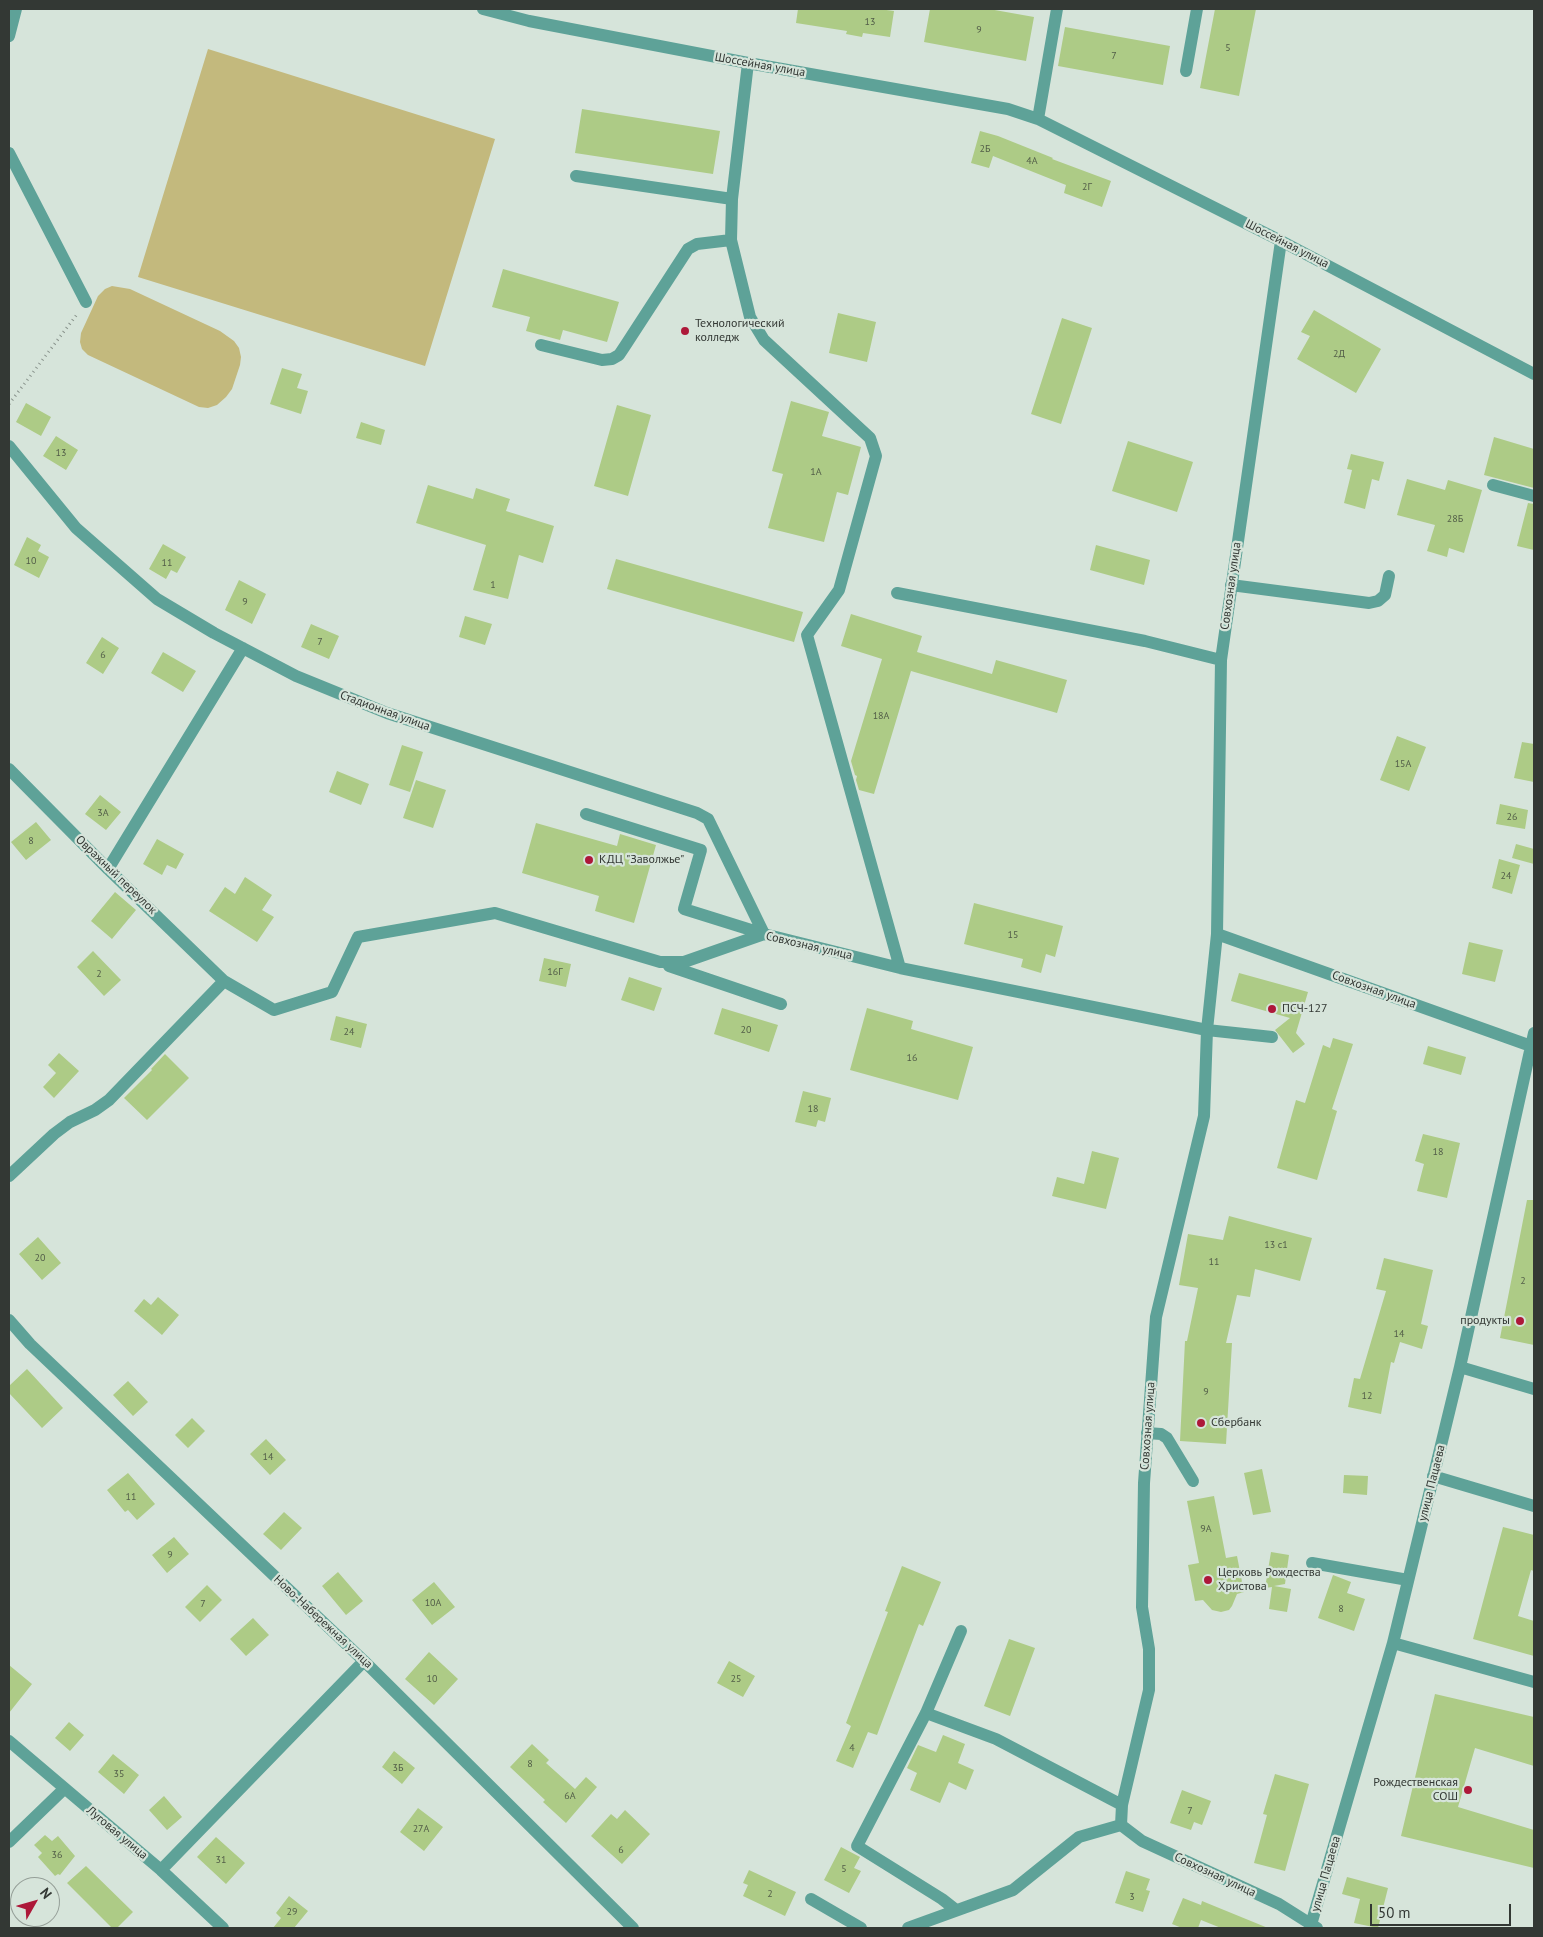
<!DOCTYPE html>
<html>
<head>
<meta charset="utf-8">
<style>
	body { margin:0 }
	#map { position:relative; width:1543px; height:1937px; overflow:hidden; background:#d6e4da; font-family:"PT Sans",sans-serif }
	canvas { display:block }
	.frame { position:absolute; inset:0; border:10px solid #333834; pointer-events:none }
	.north { position:absolute; left:10px; top:1877px; width:50px; height:50px; box-sizing:border-box; background:#d6e4da; border:1px solid #959f98; border-radius:50%; rotate:52deg; font-size:14px; font-weight:700; line-height:20px; text-align:center; color:#333834 }
	.north::after { content:''; display:block; margin:auto; width:18px; height:22px; background:#ad1839; clip-path:polygon(50% 0,100% 100%,50% 72%,0 100%) }
	.scale { position:absolute; left:1370px; top:1904px; width:141px; height:22px; box-sizing:border-box; border:2px solid #333834; border-top:0; padding-left:6px; font-size:15px; line-height:18px; white-space:nowrap; color:#333834; -webkit-text-stroke:4px #d6e4da; paint-order:stroke }
</style>
</head>
<body>
<div id="map">
<canvas width="1543" height="1937"></canvas>
<div class="frame"></div>
<div class="north">N</div>
<div class="scale">50 m</div>
</div>
<script>
const ctx = document.querySelector('canvas').getContext('2d');
ctx.lineJoin = 'round';
function fillPath(path, color) {
  ctx.fillStyle = color;
  ctx.fill(path, 'evenodd');
}
function poly(rows) {
  const path = new Path2D();
  for (const r of rows) {
    path.moveTo(r[0], r[1]);
    for (let i = 2; i < r.length; i += 2) path.lineTo(r[i], r[i + 1]);
  }
  return path;
}
function stroke(path, color, width, dash) {
  ctx.strokeStyle = color;
  ctx.lineWidth = width;
  ctx.lineCap = dash ? 'butt' : 'round';
  ctx.setLineDash(dash || []);
  ctx.stroke(path);
}
function write(font, color, halo, rows, align = 'center') {
  ctx.font = font + ' "PT Sans",sans-serif';
  ctx.lineWidth = 4.5;
  ctx.setLineDash([]);
  ctx.textBaseline = 'middle';
  ctx.strokeStyle = halo;
  ctx.fillStyle = color;
  for (const [text, x, y, turn = 0] of rows) {
    ctx.save();
    ctx.translate(x, y);
    ctx.rotate((+turn || 0) * Math.PI / 180);
    ctx.textAlign = isNaN(turn) ? turn : align;
    if (halo) ctx.strokeText(text, 0, 0);
    ctx.fillText(text, 0, 0);
    ctx.restore();
  }
}
fillPath(poly([
	[208,49,495,139,425,366,138,277],
	[112,286,130,289,220,331,234,341,239,348,241,357,240,365,232,389,226,397,217,405,208,408,199,407,88,355,82,349,80,342,81,333,98,296,105,289]
]), '#c3b97d');
fillPath(poly([
	[798,9,879,9,894,11,890,37,863,33,862,37,846,34,847,31,796,23],
	[930,9,989,9,1034,17,1026,61,924,42],
	[1215,9,1256,9,1239,96,1200,88],
	[1065,27,1170,46,1163,85,1058,66],
	[582,109,720,131,713,174,575,153],
	[980,131,998,136,1053,158,1052,159,1111,181,1102,207,1064,193,1066,185,993,156,989,168,971,163],
	[503,269,619,302,607,342,563,330,560,340,526,331,530,317,492,307],
	[1314,310,1381,349,1356,393,1297,359,1310,336,1301,332],
	[838,313,876,322,867,362,829,353],
	[1062,318,1092,328,1061,424,1031,414],
	[282,368,302,374,297,388,308,391,301,414,270,404],
	[791,401,829,412,822,436,861,447,848,495,837,492,824,542,768,528,783,474,772,471],
	[26,403,51,417,41,436,16,422],
	[617,405,651,415,628,496,594,486],
	[361,422,385,430,381,445,356,438],
	[56,436,78,450,66,470,43,456],
	[1494,437,1534,449,1534,488,1484,475],
	[1128,441,1193,462,1177,512,1112,491],
	[1351,454,1384,462,1379,481,1372,479,1365,509,1344,503,1352,470,1347,469],
	[1407,479,1445,490,1448,480,1482,490,1464,553,1449,548,1447,557,1427,551,1435,525,1397,515],
	[428,485,473,499,476,488,510,499,506,511,554,526,543,563,519,555,508,599,473,590,486,545,416,523],
	[1528,503,1534,504,1534,550,1517,546],
	[27,537,41,545,38,551,49,557,39,578,14,565],
	[163,544,186,557,177,573,171,570,166,579,149,569],
	[1096,545,1150,560,1144,585,1090,570],
	[616,559,803,612,794,642,607,589],
	[239,580,266,594,252,624,225,610],
	[851,614,922,636,917,652,992,674,996,660,1067,680,1057,713,911,671,874,794,859,790,856,780,857,776,855,775,851,761,882,659,841,646],
	[465,616,492,624,485,645,459,637],
	[311,624,339,636,329,659,301,647],
	[102,637,119,648,103,674,86,663],
	[163,652,196,671,183,692,151,673],
	[1397,736,1426,747,1409,791,1380,780],
	[1522,742,1534,744,1534,782,1514,778],
	[402,745,423,752,410,792,389,785],
	[337,771,369,784,361,805,329,792],
	[416,780,446,790,433,828,403,818],
	[100,795,121,812,106,830,85,814],
	[1500,804,1528,810,1525,829,1496,824],
	[36,822,51,840,26,860,11,842],
	[536,823,617,846,620,834,656,845,634,923,595,911,599,896,522,873],
	[157,839,184,854,176,869,167,865,162,875,143,864],
	[1516,844,1534,849,1534,864,1512,858],
	[1499,859,1520,865,1512,894,1492,888],
	[245,877,272,895,262,910,274,917,257,942,209,911,225,887,235,894],
	[115,892,136,910,112,939,91,921],
	[974,903,1063,926,1055,957,1046,954,1041,973,1021,967,1023,959,964,944],
	[1469,942,1503,950,1495,982,1462,974],
	[93,951,121,980,104,996,77,967],
	[544,958,571,964,566,987,539,981],
	[1239,973,1308,992,1296,1033,1305,1044,1293,1053,1275,1030,1290,1018,1231,1001],
	[629,977,662,988,654,1011,621,1000],
	[722,1008,778,1025,769,1052,714,1034],
	[867,1008,913,1021,911,1029,973,1047,958,1100,850,1070],
	[336,1016,367,1024,361,1048,330,1040],
	[1333,1038,1353,1044,1332,1109,1337,1111,1317,1180,1277,1168,1296,1100,1305,1103,1323,1045,1330,1048],
	[1428,1046,1466,1057,1461,1075,1423,1064],
	[59,1053,79,1071,54,1098,43,1087,56,1073,48,1065],
	[165,1054,189,1078,147,1120,124,1098,152,1070,151,1069],
	[803,1091,831,1098,825,1122,818,1120,816,1127,795,1122],
	[1423,1134,1460,1143,1447,1198,1417,1191,1424,1164,1415,1161],
	[1092,1151,1119,1158,1106,1209,1052,1196,1057,1177,1084,1184],
	[1527,1200,1534,1200,1534,1345,1500,1338],
	[1229,1216,1312,1238,1300,1281,1255,1269,1250,1297,1237,1295,1226,1343,1232,1343,1226,1444,1180,1441,1185,1341,1187,1341,1198,1288,1179,1285,1188,1234,1223,1240],
	[38,1237,61,1263,42,1280,19,1254],
	[1384,1258,1433,1270,1421,1324,1428,1326,1422,1349,1400,1342,1394,1363,1391,1362,1381,1414,1348,1407,1354,1378,1360,1379,1386,1291,1376,1289],
	[158,1297,179,1315,162,1335,134,1311,144,1299,151,1305],
	[27,1369,63,1408,42,1428,9,1393,9,1386],
	[128,1381,148,1402,133,1416,113,1395],
	[192,1418,205,1431,188,1448,175,1435],
	[266,1439,286,1460,270,1475,250,1454],
	[1262,1469,1271,1512,1253,1515,1244,1473],
	[128,1473,155,1504,137,1520,128,1510,125,1512,107,1490],
	[1344,1475,1368,1476,1367,1495,1343,1493],
	[1214,1496,1226,1558,1237,1556,1244,1592,1237,1594,1232,1606,1229,1610,1221,1612,1212,1610,1203,1600,1195,1601,1188,1565,1199,1563,1187,1501],
	[284,1512,302,1528,281,1550,263,1534],
	[1503,1527,1534,1535,1534,1571,1531,1570,1518,1616,1534,1621,1534,1656,1473,1639],
	[174,1537,189,1554,167,1573,152,1555],
	[1271,1552,1289,1555,1285,1584,1274,1586,1291,1589,1287,1612,1269,1609,1272,1587,1265,1588],
	[902,1566,941,1582,923,1626,919,1624,877,1735,868,1732,853,1768,836,1761,851,1726,846,1723,888,1612,885,1611],
	[338,1572,363,1601,346,1615,322,1586],
	[1333,1575,1351,1582,1347,1593,1365,1599,1354,1631,1318,1618],
	[434,1582,455,1607,432,1625,412,1600],
	[207,1585,222,1600,200,1622,185,1607],
	[253,1618,269,1635,246,1656,230,1639],
	[1009,1639,1035,1648,1010,1716,984,1706],
	[429,1652,458,1679,434,1705,405,1679],
	[729,1661,755,1676,743,1697,717,1683],
	[9,1665,32,1684,9,1713],
	[1435,1694,1534,1717,1534,1766,1475,1748,1458,1807,1534,1830,1534,1868,1401,1836],
	[69,1722,84,1735,70,1751,55,1738],
	[943,1735,965,1744,958,1763,974,1770,966,1790,949,1782,940,1803,910,1790,917,1773,907,1768,918,1745,936,1752],
	[532,1744,549,1760,546,1763,575,1789,586,1777,597,1787,566,1823,543,1802,545,1800,510,1767],
	[394,1751,415,1768,402,1784,382,1767],
	[113,1754,139,1775,124,1794,98,1772],
	[1275,1774,1309,1784,1285,1871,1254,1863,1267,1815,1263,1814],
	[1182,1790,1211,1801,1202,1825,1194,1822,1191,1830,1170,1823],
	[164,1796,182,1817,167,1830,149,1810],
	[418,1808,443,1827,424,1851,400,1832],
	[625,1810,650,1834,622,1864,591,1836,611,1814,617,1819],
	[45,1835,52,1841,58,1836,75,1856,60,1875,58,1874,55,1876,38,1857,42,1853,34,1845],
	[216,1837,245,1863,226,1884,197,1857],
	[841,1847,860,1857,854,1868,861,1871,849,1893,824,1880],
	[86,1866,133,1912,117,1928,112,1928,67,1883],
	[749,1870,796,1892,785,1916,743,1896,748,1885,743,1883],
	[1126,1871,1150,1879,1146,1890,1150,1891,1143,1912,1115,1903],
	[1347,1877,1388,1888,1378,1928,1354,1923,1360,1899,1342,1894],
	[289,1896,308,1911,294,1928,273,1928,281,1918,276,1913],
	[1183,1898,1201,1905,1202,1901,1268,1928,1221,1928,1201,1920,1198,1928,1182,1928,1172,1924]
]), '#adcb86');
stroke(poly([
	[9,404,78,313]
]), '#89938c', 3, [1, 4]);
stroke(poly([
	[483,9,529,21,748,63,1008,109,1038,119,1281,241,1534,374],
	[9,36,16,9],
	[1186,71,1197,9],
	[1038,119,1057,9],
	[9,153,86,302],
	[576,176,732,199,748,63],
	[732,199,731,240,750,317,764,340,870,438,876,456,839,590,807,635,900,968],
	[1281,241,1221,660,1217,934,1207,1030,1204,1116,1156,1317,1144,1483,1142,1607,1149,1649,1149,1690,1122,1805,1121,1825,1142,1841,1279,1904,1317,1928],
	[541,345,602,360,612,359,619,355,625,346,688,249,697,244,731,240],
	[9,446,76,528,157,599,214,633,296,676,387,713,697,813,708,819,764,934],
	[1493,485,1534,496],
	[1231,585,1369,603,1378,601,1385,595,1389,576],
	[897,593,1145,641,1221,660],
	[9,769,108,869,224,981],
	[586,814,701,850,684,909,764,934],
	[108,869,243,648],
	[1217,934,1531,1046],
	[669,966,781,1004],
	[9,1176,54,1134,70,1122,95,1110,109,1100,224,981,274,1010,332,992,358,937,495,913,660,962,684,962,764,934,900,968,1207,1030,1272,1037],
	[9,1320,30,1344,364,1661,633,1928],
	[1460,1367,1534,1389],
	[1147,1433,1161,1434,1167,1438,1193,1481],
	[1433,1476,1534,1506],
	[1312,1563,1408,1580],
	[1393,1643,1534,1682],
	[926,1713,996,1739,1122,1805],
	[9,1741,161,1870,223,1928],
	[9,1842,64,1789],
	[161,1870,364,1661],
	[811,1899,861,1928],
	[956,1910,942,1899,857,1846,926,1713,961,1631],
	[908,1928,1013,1890,1079,1837,1121,1825],
	[1310,1928,1393,1643,1460,1367,1534,1033]
]), '#5ea298', 12);
for (const [x, y, r, color] of [
	[685,331,5,"#ad1839"],
	[589,860,5,"#ad1839"],
	[1272,1009,5,"#ad1839"],
	[1520,1321,5,"#ad1839"],
	[1201,1423,5,"#ad1839"],
	[1208,1580,5,"#ad1839"],
	[1468,1790,5,"#ad1839"]
]) {
  const dot = new Path2D();
  dot.arc(x, y, r, 0, 2 * Math.PI);
  ctx.fillStyle = color;
  ctx.fill(dot);
  stroke(dot, '#d6e4da', 2);
}
write('10px', '#525d48', null, [
	["13",870,22],
	["9",979,30],
	["5",1228,48],
	["7",1114,56],
	["2Б",985,149],
	["4А",1032,161],
	["2Г",1087,187],
	["2Д",1339,354],
	["13",61,453],
	["1А",816,472],
	["28Б",1455,519],
	["10",31,561],
	["11",167,563],
	["1",493,585],
	["9",245,602],
	["7",320,642],
	["6",103,655],
	["18А",881,716],
	["15А",1403,764],
	["3А",103,813],
	["26",1512,817],
	["8",31,841],
	["24",1506,876],
	["15",1013,935],
	["16Г",555,972],
	["2",99,974],
	["20",746,1030],
	["24",349,1032],
	["16",912,1058],
	["18",813,1109],
	["18",1438,1152],
	["13 с1",1276,1245],
	["20",40,1258],
	["11",1214,1262],
	["2",1523,1281],
	["14",1399,1334],
	["9",1206,1392],
	["12",1367,1396],
	["14",268,1457],
	["11",131,1497],
	["9А",1206,1529],
	["9",170,1555],
	["10А",433,1603],
	["7",203,1604],
	["8",1341,1609],
	["10",432,1679],
	["25",736,1679],
	["4",852,1748],
	["8",530,1764],
	["3Б",398,1768],
	["35",119,1774],
	["6А",570,1796],
	["7",1190,1811],
	["27А",421,1829],
	["6",621,1850],
	["36",57,1855],
	["31",221,1860],
	["5",844,1869],
	["2",770,1894],
	["3",1132,1897],
	["29",292,1912]
]);
write('12px', '#333834', '#d6e4da', [
	["Шоссейная улица",760,65,10],
	["Шоссейная улица",1287,244,27],
	["Совхозная улица",1231,586,-82],
	["Стадионная улица",385,711,20],
	["Овражный переулок",116,875,44],
	["Совхозная улица",809,946,13],
	["Совхозная улица",1374,990,20],
	["Совхозная улица",1148,1426,-86],
	["улица Пацаева",1432,1483,-76],
	["Ново-Набережная улица",323,1622,43],
	["Луговая улица",117,1833,40],
	["улица Пацаева",1326,1874,-74],
	["Совхозная улица",1215,1875,25]
]);
write('12px', '#333834', '#d6e4da', [
	["Технологический",695,324],
	["колледж",695,338],
	["КДЦ \"Заволжье\"",599,860],
	["ПСЧ-127",1282,1009],
	["продукты",1510,1321,"right"],
	["Сбербанк",1211,1423],
	["Церковь Рождества",1218,1573],
	["Христова",1218,1587],
	["Рождественская",1458,1783,"right"],
	["СОШ",1458,1797,"right"]
], 'left');
</script>
</body>
</html>
